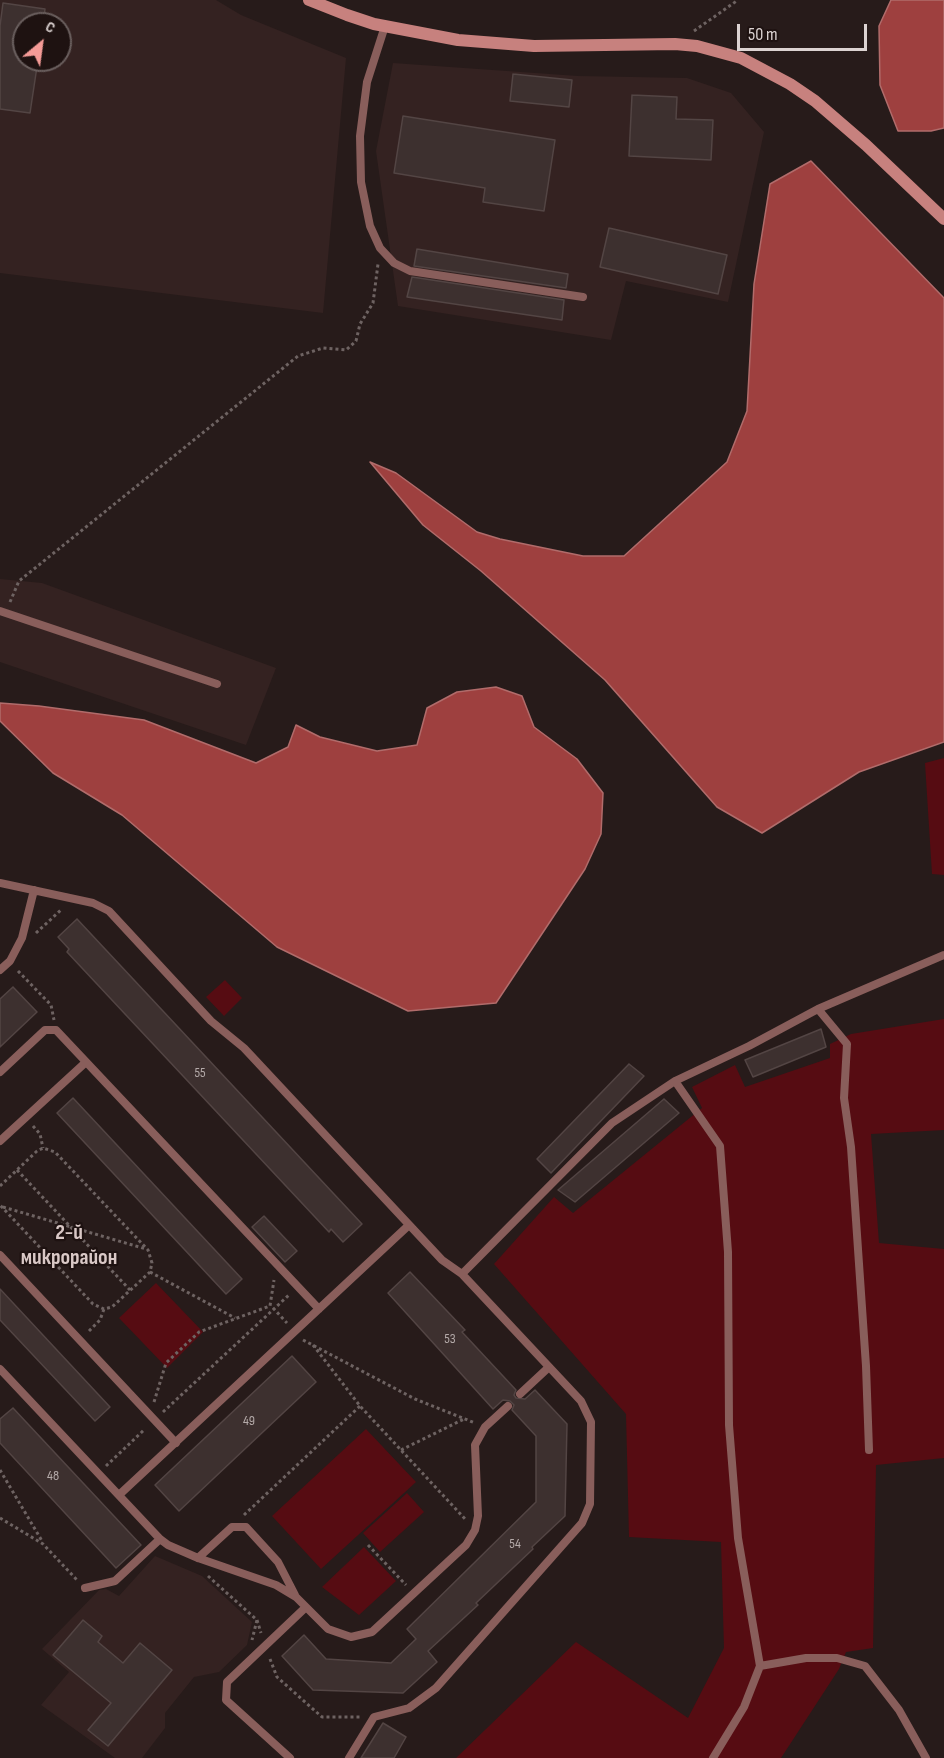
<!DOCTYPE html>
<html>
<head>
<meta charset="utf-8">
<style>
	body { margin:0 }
	#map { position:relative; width:944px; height:1758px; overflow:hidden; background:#271b1a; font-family:"Sofia Sans Condensed",sans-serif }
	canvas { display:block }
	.north { position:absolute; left:12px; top:12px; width:60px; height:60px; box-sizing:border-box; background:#1e1211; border:2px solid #6a5f5e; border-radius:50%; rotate:29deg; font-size:16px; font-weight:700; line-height:24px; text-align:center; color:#dcd3d2 }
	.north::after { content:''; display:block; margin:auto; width:21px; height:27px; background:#f59b97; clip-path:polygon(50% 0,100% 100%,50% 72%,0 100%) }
	.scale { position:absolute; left:737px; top:24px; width:130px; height:27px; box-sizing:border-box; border:3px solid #dcd3d2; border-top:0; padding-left:8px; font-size:18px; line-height:21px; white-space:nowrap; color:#dcd3d2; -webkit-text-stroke:4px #1e1211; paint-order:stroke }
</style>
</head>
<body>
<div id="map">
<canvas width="944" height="1758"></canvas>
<div class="north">С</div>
<div class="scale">50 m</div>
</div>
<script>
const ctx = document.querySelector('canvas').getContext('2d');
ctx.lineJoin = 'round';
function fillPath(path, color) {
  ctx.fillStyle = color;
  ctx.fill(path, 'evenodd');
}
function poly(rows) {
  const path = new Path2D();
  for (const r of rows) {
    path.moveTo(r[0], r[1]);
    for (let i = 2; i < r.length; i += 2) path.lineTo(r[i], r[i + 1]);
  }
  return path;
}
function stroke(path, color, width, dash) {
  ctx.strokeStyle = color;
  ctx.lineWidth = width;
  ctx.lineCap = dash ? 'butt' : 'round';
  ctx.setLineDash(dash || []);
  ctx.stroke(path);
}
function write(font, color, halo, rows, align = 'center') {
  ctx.font = font + ' "Sofia Sans Condensed",sans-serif';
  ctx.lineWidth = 4.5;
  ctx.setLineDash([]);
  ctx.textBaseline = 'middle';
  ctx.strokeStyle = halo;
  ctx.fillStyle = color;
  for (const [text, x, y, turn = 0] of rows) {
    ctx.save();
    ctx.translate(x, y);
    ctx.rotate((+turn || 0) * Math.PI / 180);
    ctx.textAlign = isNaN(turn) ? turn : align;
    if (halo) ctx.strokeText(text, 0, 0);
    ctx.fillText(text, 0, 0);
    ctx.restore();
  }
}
fillPath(poly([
	[0,0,216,0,241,15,346,58,323,313,0,273],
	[24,24,60,24,60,60,24,60],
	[393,63,578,76,687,78,731,93,764,132,728,302,626,281,611,340,398,306,376,151],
	[0,579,42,583,276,668,246,745,0,662],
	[155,1556,202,1576,252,1622,247,1645,219,1672,194,1677,165,1713,165,1728,142,1758,115,1758,41,1705,69,1672,42,1649,99,1590,106,1589,119,1596]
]), '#342221');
fillPath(poly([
	[944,758,944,875,932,874,925,763],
	[225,980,242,998,224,1016,206,997],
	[944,1019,944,1130,871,1134,879,1243,944,1249,944,1458,876,1465,873,1648,846,1652,839,1669,781,1758,456,1758,576,1642,688,1718,724,1648,721,1542,629,1537,626,1414,494,1264,554,1197,573,1213,702,1108,692,1087,735,1065,745,1087,830,1058,830,1044,851,1034],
	[156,1283,203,1332,167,1368,119,1318],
	[366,1429,416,1482,321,1569,272,1516],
	[407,1493,424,1512,380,1552,363,1533],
	[364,1547,396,1581,359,1615,322,1587]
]), '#560c12');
const water = poly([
	[891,0,944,0,944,128,931,131,898,131,880,85,879,26,891,0],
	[811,161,944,298,944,742,859,772,762,833,717,807,605,680,481,571,423,525,370,462,396,473,477,532,500,539,583,556,624,556,727,462,747,411,754,284,770,184,811,161],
	[496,687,522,696,534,727,577,759,603,793,601,834,585,869,496,1003,408,1011,277,947,122,815,53,773,0,721,0,703,39,706,144,720,256,763,288,747,296,725,320,737,377,751,417,745,427,708,457,692,496,687]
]);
fillPath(water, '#9e403f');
stroke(water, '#b16c6b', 1.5);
const building = poly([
	[3,3,45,9,43,24,24,24,24,60,38,60,30,113,0,109,0,26,3,3],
	[513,74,572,80,569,107,510,101,513,74],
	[632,95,677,97,676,119,713,120,711,160,629,156,632,95],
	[403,116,555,140,544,211,483,202,485,188,394,173,403,116],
	[609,228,727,255,718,294,600,267,609,228],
	[417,249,568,274,566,288,414,266,417,249],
	[412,277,564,300,562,320,407,297,412,277],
	[77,919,362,1224,343,1242,331,1229,329,1232,67,952,69,949,58,937,77,919],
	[13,987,37,1012,0,1047,0,999,13,987],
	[821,1029,826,1047,753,1077,745,1060,821,1029],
	[629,1064,644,1076,551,1173,537,1159,629,1064],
	[73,1098,242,1279,226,1294,57,1113,73,1098],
	[664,1099,679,1113,575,1202,558,1190,664,1099],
	[264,1216,297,1251,285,1262,252,1227,264,1216],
	[410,1272,465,1330,462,1332,516,1390,514,1395,516,1398,525,1399,535,1390,567,1424,565,1516,532,1547,533,1549,476,1603,478,1605,428,1651,437,1662,403,1693,313,1690,282,1656,304,1635,326,1659,391,1663,416,1639,407,1629,536,1502,536,1436,512,1410,514,1405,510,1401,503,1400,493,1409,388,1293,410,1272],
	[0,1289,110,1407,95,1421,0,1320,0,1289],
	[292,1356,316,1382,179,1511,155,1485,292,1356],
	[13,1408,141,1545,116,1568,0,1443,0,1419,13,1408],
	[83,1620,102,1636,98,1642,123,1663,140,1643,172,1670,108,1746,88,1730,111,1703,53,1655,83,1620],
	[383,1723,406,1737,394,1758,361,1758,383,1723]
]);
fillPath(building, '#3d302f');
stroke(building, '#534544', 1.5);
stroke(poly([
	[694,31,738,0],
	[10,602,19,581,298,356,323,348,346,350,356,341,360,324,373,303,378,264],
	[36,933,62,909],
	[18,971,51,1005,54,1020],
	[33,1126,40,1134,43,1148],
	[17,1170,130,1290],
	[0,1186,37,1151,43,1148,55,1152,148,1250,152,1263,150,1272,112,1307,104,1309,93,1304,0,1205],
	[3,1207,146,1249],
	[150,1272,235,1318],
	[273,1308,287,1323],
	[89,1331,100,1320,104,1309],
	[303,1340,415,1399,475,1423],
	[313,1345,360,1406,466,1520],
	[154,1402,166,1363,199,1332,270,1306,274,1280],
	[163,1412,290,1294],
	[401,1450,464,1419],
	[106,1466,145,1429],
	[0,1470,42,1541],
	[244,1515,360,1406],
	[0,1518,43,1544,77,1580],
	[368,1545,406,1585],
	[208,1576,257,1620,252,1640],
	[257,1620,261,1633],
	[270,1659,277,1677,322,1717,361,1717]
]), '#6e6362', 3, [3, 3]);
stroke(poly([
	[385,26,367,82,360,136,361,182,370,226,380,248,394,263,410,271,583,297],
	[0,611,217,684],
	[0,883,93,903,109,911,211,1021,244,1048,442,1260,462,1274,581,1401,591,1422,590,1504,582,1523,436,1688,409,1708,374,1717,349,1758],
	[0,970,10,961,22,938,34,890],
	[818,1009,847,1044,844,1098,851,1147,866,1366,869,1450],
	[0,1072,45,1030,56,1030,319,1309],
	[675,1081,720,1146,728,1252,729,1425,738,1538,760,1666,744,1707,713,1758],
	[0,1141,86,1062],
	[0,1255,176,1443],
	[462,1274,612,1123,675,1081,749,1046,818,1009,944,955],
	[0,1369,160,1539,168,1545,198,1558,276,1585,296,1597,306,1607,227,1682,226,1700,290,1758],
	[520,1394,549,1367],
	[119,1495,409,1225],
	[198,1558,232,1527,246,1527,278,1562,295,1595],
	[85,1588,115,1581,160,1539],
	[306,1607,328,1629,351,1637,372,1632,466,1545,475,1530,478,1516,475,1445,485,1427,508,1406],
	[760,1666,806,1658,837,1658,865,1666,899,1710,926,1758]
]), '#895e5b', 8);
stroke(poly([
	[309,0,347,15,374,24,458,40,534,46,675,44,697,46,741,58,790,84,815,101,866,145,944,219]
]), '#c7817e', 12);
write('14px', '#b4aaa9', null, [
	["55",200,1073],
	["53",450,1339],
	["49",249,1421],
	["48",53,1476],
	["54",515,1544]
]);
write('bold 22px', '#d9c8c6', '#1e1211', [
	["2-й",69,1233],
	["микрорайон",69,1258]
]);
</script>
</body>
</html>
